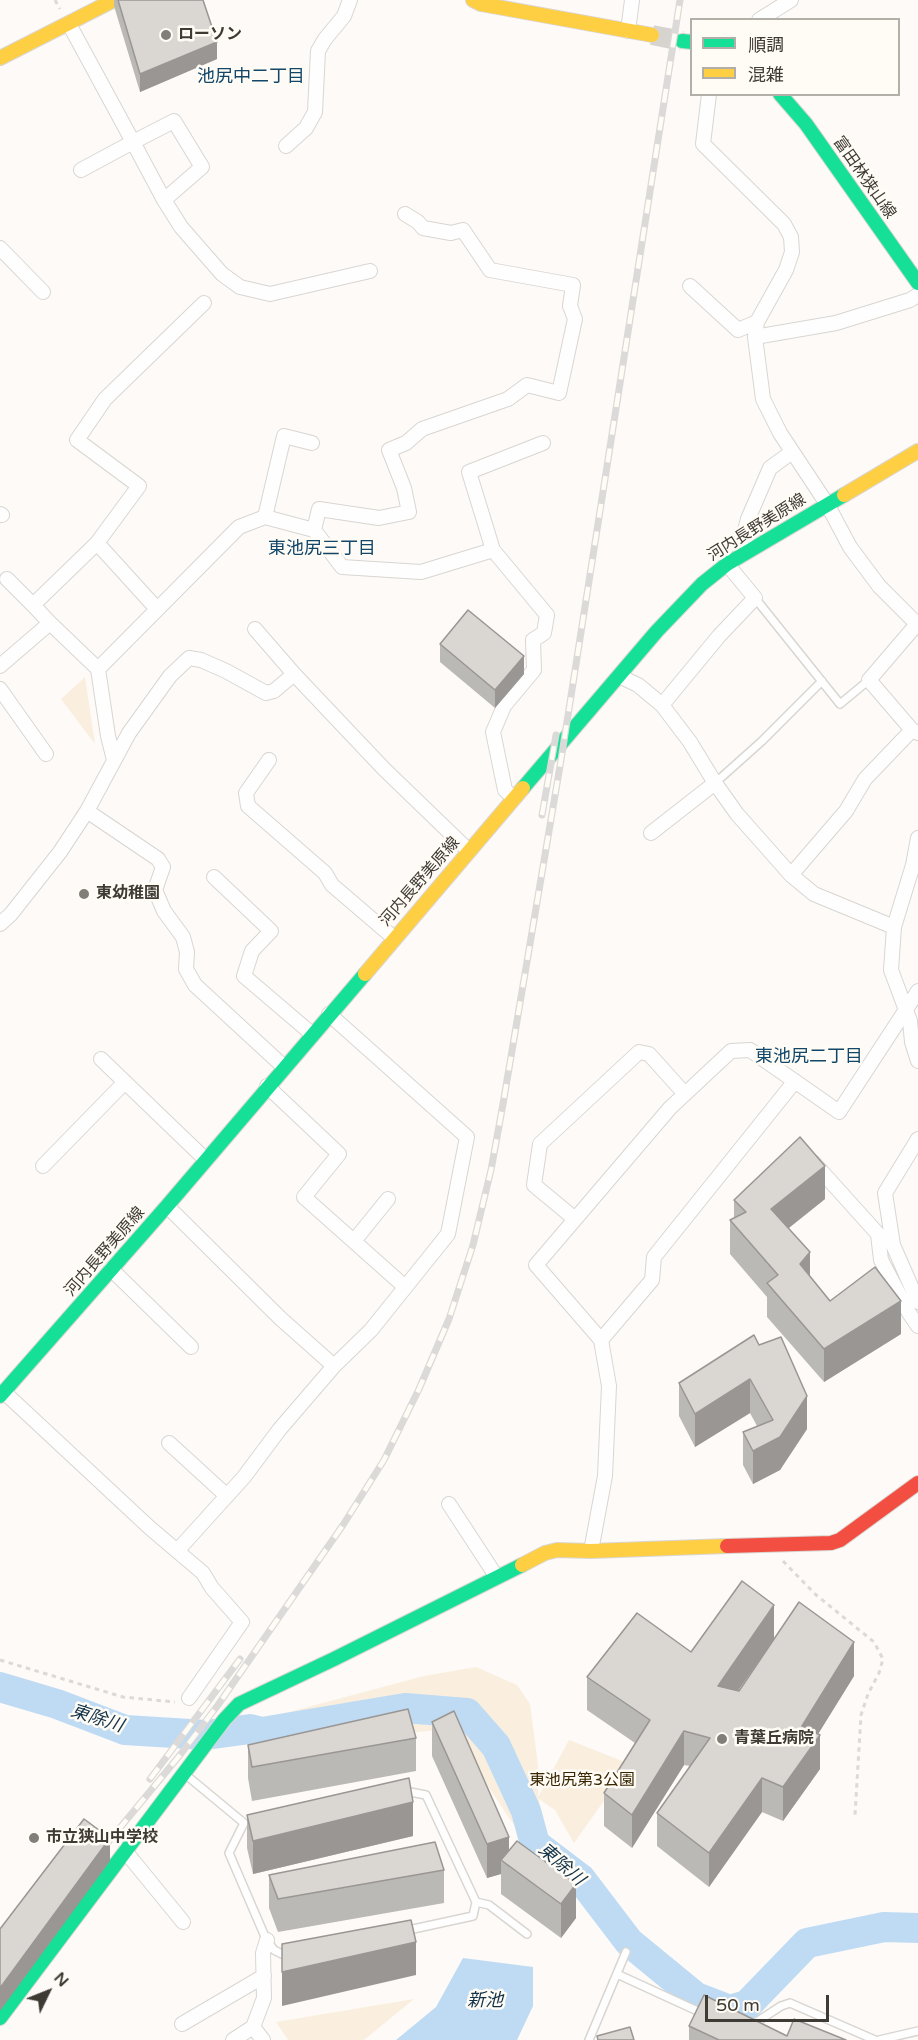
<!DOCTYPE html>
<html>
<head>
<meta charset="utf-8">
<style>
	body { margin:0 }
	#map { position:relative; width:918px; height:2040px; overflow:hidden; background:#fdfaf7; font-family:"Varela Round","Noto Sans JP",sans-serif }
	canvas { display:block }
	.legend { position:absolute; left:690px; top:18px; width:210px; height:78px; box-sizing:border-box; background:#fffbf5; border:2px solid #b2aea8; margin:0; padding:8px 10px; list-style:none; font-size:18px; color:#3e3a34 }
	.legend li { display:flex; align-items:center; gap:12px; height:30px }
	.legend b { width:30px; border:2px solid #b2aea8 }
	.north { position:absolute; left:18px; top:1962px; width:60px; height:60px; -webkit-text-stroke:4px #fffbf5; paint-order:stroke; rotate:47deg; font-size:16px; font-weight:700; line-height:24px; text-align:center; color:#3e3a34 }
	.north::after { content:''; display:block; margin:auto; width:21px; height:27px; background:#3e3a34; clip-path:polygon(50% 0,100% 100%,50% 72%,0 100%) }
	.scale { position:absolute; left:705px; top:1995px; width:124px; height:27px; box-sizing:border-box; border:3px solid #3e3a34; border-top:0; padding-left:8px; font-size:18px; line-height:21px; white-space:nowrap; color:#3e3a34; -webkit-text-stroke:4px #fffbf5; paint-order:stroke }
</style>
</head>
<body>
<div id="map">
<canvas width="918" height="2040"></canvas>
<ul class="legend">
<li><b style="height:8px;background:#16e098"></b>順調</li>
<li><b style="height:8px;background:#ffcf43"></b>混雑</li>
</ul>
<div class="north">N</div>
<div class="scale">50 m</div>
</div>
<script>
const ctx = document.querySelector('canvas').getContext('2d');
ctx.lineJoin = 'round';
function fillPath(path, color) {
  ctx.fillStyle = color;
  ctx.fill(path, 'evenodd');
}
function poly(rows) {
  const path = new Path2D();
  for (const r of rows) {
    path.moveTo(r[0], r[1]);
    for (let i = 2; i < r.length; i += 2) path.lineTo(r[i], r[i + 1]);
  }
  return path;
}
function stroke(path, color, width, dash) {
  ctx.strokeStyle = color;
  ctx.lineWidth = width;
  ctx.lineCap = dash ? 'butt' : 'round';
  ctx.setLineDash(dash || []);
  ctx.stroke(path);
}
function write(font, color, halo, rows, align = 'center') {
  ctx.font = font + ' "Varela Round","Noto Sans JP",sans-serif';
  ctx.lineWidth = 5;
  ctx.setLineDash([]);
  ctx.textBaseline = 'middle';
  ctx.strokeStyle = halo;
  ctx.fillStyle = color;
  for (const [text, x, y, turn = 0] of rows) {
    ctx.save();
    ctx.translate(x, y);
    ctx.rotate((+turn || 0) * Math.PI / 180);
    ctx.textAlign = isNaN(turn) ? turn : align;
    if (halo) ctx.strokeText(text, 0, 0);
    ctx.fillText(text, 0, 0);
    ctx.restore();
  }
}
fillPath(poly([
	[85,677,95,744,61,699],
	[476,1667,517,1685,530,1704,538,1765,538,1797,569,1740,630,1764,574,1843,555,1810,539,1799,539,1820,514,1825,479,1773,437,1730,261,1749,278,1715,424,1676],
	[414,1999,364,2040,288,2040,276,2022]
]), '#faefde');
fillPath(poly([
	[463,1958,533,1967,533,2006,517,2040,396,2040,436,2007]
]), '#bedbf3');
stroke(poly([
	[0,1687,57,1704,125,1730,206,1735,250,1729,262,1732,405,1708,467,1713,496,1746,526,1811,535,1844,581,1879,629,1942,696,1997,730,2010,747,2005,807,1943,884,1927,918,1928]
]), '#bedbf3', 30);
stroke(poly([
	[652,35,682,41]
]), '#d7d4d0', 20, [20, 10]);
const lane = poly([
	[755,598,840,704,869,680],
	[715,783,762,741,822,681],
	[186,1775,244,1823,229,1853,266,1939,274,1950,288,1957],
	[404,1794,410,1792,426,1795,476,1902,473,1916,404,1931],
	[476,1902,489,1905,527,1934],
	[617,1974,704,2014],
	[752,2025,781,2006,790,2003,875,2040],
	[589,2040,626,1952],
	[879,2040,918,2031]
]);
const street = poly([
	[759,20,791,0],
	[69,24,133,142,164,200,202,167,174,121,133,142,81,170],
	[628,31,632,0],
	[709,94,703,144,784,224,791,237,792,252,786,270,757,322,755,337,763,399,780,433,827,504,850,547,879,586,918,625],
	[286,146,306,128,315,112,318,51,325,39,344,16,350,0],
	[164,200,181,227,222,274,240,287,270,294,370,271],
	[0,248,43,292],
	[690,286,738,330,757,322],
	[755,337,836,323,910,300,918,295],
	[0,514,2,515],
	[265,517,284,436,312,443],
	[314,530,319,509,379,518,409,512,404,488,389,450,406,443,422,429,508,399,527,385,559,393,575,319,570,306,573,285,490,270,463,230,451,233,423,228,418,222,405,214],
	[97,543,157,609],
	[493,550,547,615,544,633,533,640,534,670,504,706,493,732,505,790,514,798],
	[749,550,743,538,748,519,770,468,792,452],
	[7,579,33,605,97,543,139,486,77,440,105,399,204,303],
	[50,623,98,669,108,736,114,760],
	[917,624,869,680,912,730,918,733],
	[255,629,294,674],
	[0,666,50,623,33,605],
	[98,669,239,527,265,517,314,530,342,567,421,572,493,550,469,472,543,443],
	[619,676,638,685,662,705,690,742,715,783,737,814,791,875,846,811,865,779,912,730],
	[0,689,46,754],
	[662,705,719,636,755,598,727,564],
	[269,760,246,793,248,806,325,873,332,885,394,938],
	[87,811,158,859,163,867,155,890,164,911,183,937,187,952,186,969,195,985,284,1067],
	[651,833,715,783],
	[791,875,814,894,894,927,891,970,910,1021,912,1042,918,1061],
	[214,877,271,931,252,951,244,976,312,1034],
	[0,924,11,914,60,852,87,811,129,733,170,676,189,658,201,660,226,671,266,693,274,691,294,674,384,769,469,851],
	[894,927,913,865,918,838],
	[101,1059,206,1160],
	[267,1086,339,1154,304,1197,404,1286],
	[918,1139,885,1193,893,1245,918,1302],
	[814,1163,878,1234,881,1260,909,1313,918,1326],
	[43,1166,125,1082],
	[167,1206,280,1318,334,1366],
	[575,1219,534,1185,540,1144,639,1052,649,1054,685,1094],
	[354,1241,388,1199],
	[111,1269,191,1347],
	[601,1340,652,1280,654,1257,795,1081],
	[4,1392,150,1528,203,1573,212,1588,242,1622,189,1698],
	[169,1443,227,1496],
	[449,1504,496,1576],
	[177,1551,244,1477,279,1430,334,1366,371,1330,448,1234,467,1137,329,1014],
	[591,1551,605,1476,609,1386,601,1340,536,1265,670,1108,731,1051,750,1050,839,1112,918,991],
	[125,1851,183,1922],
	[182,2024,264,1976],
	[253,2027,263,2040],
	[233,2040,253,2027,264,1998,263,1953,267,1940]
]);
const fast = poly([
	[682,41,692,42],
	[780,94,806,124,918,283],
	[523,788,657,631,702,584,727,564,844,495],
	[0,1396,167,1206,365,974],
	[0,2018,224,1720,239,1704,334,1659,522,1565]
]);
const slow = poly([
	[473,0,481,4,652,35],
	[0,58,114,0],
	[844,495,918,451],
	[365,974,523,788],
	[522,1565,545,1553,557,1550,591,1551,727,1546]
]);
const jam = poly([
	[727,1546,831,1543,840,1540,918,1483]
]);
stroke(lane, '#d9d6d2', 10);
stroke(street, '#d9d6d2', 16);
stroke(fast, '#d9d6d2', 16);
stroke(slow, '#d9d6d2', 16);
stroke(jam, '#d9d6d2', 16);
stroke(poly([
	[55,0,60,9],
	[783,1561,815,1594,874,1642,883,1659,879,1673,868,1694,861,1715,855,1815],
	[0,1660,123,1697,175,1702]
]), '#dbdad8', 3, [4.5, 4.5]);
stroke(lane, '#fffefe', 7);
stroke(street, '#fffefe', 14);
stroke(fast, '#16e098', 14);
stroke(slow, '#ffcf43', 14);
stroke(jam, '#f24e42', 14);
const rail = poly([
	[542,815,556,735],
	[150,1779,240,1659],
	[100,1852,180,1755,218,1705,343,1525,384,1460,419,1389,449,1319,473,1245,491,1170,503,1104,561,760,680,0]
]);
stroke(rail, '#dbdad8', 7);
stroke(rail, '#fffbf5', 4.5, [14]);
fillPath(poly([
	[114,0,203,0,217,59,140,92,114,6],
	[440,644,524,674,495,708,440,662],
	[825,1199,789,1228,810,1277,830,1301,901,1334,824,1382,767,1317,767,1297,730,1254,730,1220,734,1218,734,1200],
	[754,1335,807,1429,780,1470,753,1484,743,1465,743,1432,757,1426,750,1413,695,1447,679,1416,679,1383],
	[774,1638,854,1676,818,1734,820,1769,783,1821,762,1812,709,1887,657,1846,657,1813,690,1766,684,1765,632,1848,604,1826,604,1793,635,1743,587,1710,587,1677,691,1652],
	[768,1648,739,1691,738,1691],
	[432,1722,509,1850,576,1918,561,1938,501,1894,501,1874,487,1878,432,1756],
	[416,1738,416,1771,252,1801,248,1778,248,1745],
	[247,1815,413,1836,253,1874,247,1848],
	[444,1870,444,1903,278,1932,269,1908,269,1875],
	[689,2026,787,2036,846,2040,689,2040]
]), '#bbb9b5');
fillPath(poly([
	[217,42,217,59,140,92,140,74],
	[524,656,524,674,495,708,495,690],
	[825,1166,825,1199,771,1242,771,1209],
	[810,1252,810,1286,800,1264],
	[901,1301,901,1334,824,1382,824,1349],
	[750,1379,750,1413,695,1447,695,1414],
	[807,1396,807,1429,780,1470,753,1484,753,1451],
	[774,1605,774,1639,718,1719,718,1686],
	[854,1642,854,1676,802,1760,802,1726],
	[684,1731,684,1765,632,1848,632,1815],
	[820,1735,820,1769,783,1821,783,1787],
	[762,1778,762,1812,709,1887,709,1853],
	[413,1802,413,1836,253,1874,253,1841],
	[509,1837,509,1867,501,1860,501,1874,487,1878,487,1844],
	[110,1838,110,1861,0,2011,0,1988],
	[576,1884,576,1918,561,1938,561,1904],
	[416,1942,416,1975,282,2006,282,1972]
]), '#999694');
const building = poly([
	[118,0,203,0,217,42,140,74,118,0],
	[468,610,524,656,495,690,440,644,468,610],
	[800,1137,825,1166,771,1209,810,1252,800,1264,830,1301,875,1267,901,1301,824,1349,767,1283,778,1275,730,1220,746,1212,734,1200,800,1137],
	[754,1335,759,1345,781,1337,807,1396,780,1437,753,1451,743,1432,773,1420,750,1379,695,1414,679,1383,754,1335],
	[742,1581,774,1605,718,1686,739,1691,799,1602,854,1642,802,1726,820,1735,783,1787,762,1778,709,1853,657,1813,710,1738,684,1731,632,1815,604,1793,650,1720,587,1677,637,1613,691,1652,742,1581],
	[408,1709,416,1738,252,1767,248,1745,408,1709],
	[454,1711,509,1837,487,1844,432,1722,454,1711],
	[409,1778,413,1802,253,1841,247,1815,409,1778],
	[84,1819,110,1838,0,1988,0,1929,84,1819],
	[517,1841,576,1884,561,1904,501,1860,517,1841],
	[435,1842,444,1870,278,1899,269,1875,435,1842],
	[411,1920,416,1942,282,1972,282,1944,411,1920],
	[704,1995,787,2036,794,2019,846,2040,719,2040,689,2026,704,1995],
	[630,2027,634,2040,598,2040,597,2036,630,2027]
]);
fillPath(building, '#dad7d3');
stroke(building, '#999694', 1.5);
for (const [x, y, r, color] of [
	[166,35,6,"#817d78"],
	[84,894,6,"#817d78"],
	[722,1739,6,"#817d78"],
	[34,1838,6,"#817d78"]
]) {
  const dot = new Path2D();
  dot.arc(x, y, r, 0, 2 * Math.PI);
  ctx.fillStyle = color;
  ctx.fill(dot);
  stroke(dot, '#fffbf5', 2);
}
write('bold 16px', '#3e3a34', '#fffbf5', [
	["ローソン",178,35],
	["東幼稚園",96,894],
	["青葉丘病院",734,1739],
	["市立狭山中学校",46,1838]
], 'left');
write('16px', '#3e3a34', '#fffbf5', [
	["富田林狭山線",864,178,55],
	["河内長野美原線",757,528,-32],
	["河内長野美原線",420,882,-49],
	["河内長野美原線",105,1252,-49]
]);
write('16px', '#3a2702', '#fffbf5', [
	["東池尻第3公園",582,1781]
]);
write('18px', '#12476a', '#fffbf5', [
	["池尻中二丁目",251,77],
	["東池尻三丁目",322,549],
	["東池尻二丁目",809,1057]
]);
write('italic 18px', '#103249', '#fffbf5', [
	["東除川",97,1719,18],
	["東除川",561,1865,41],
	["新池",485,2001]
]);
</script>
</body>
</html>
